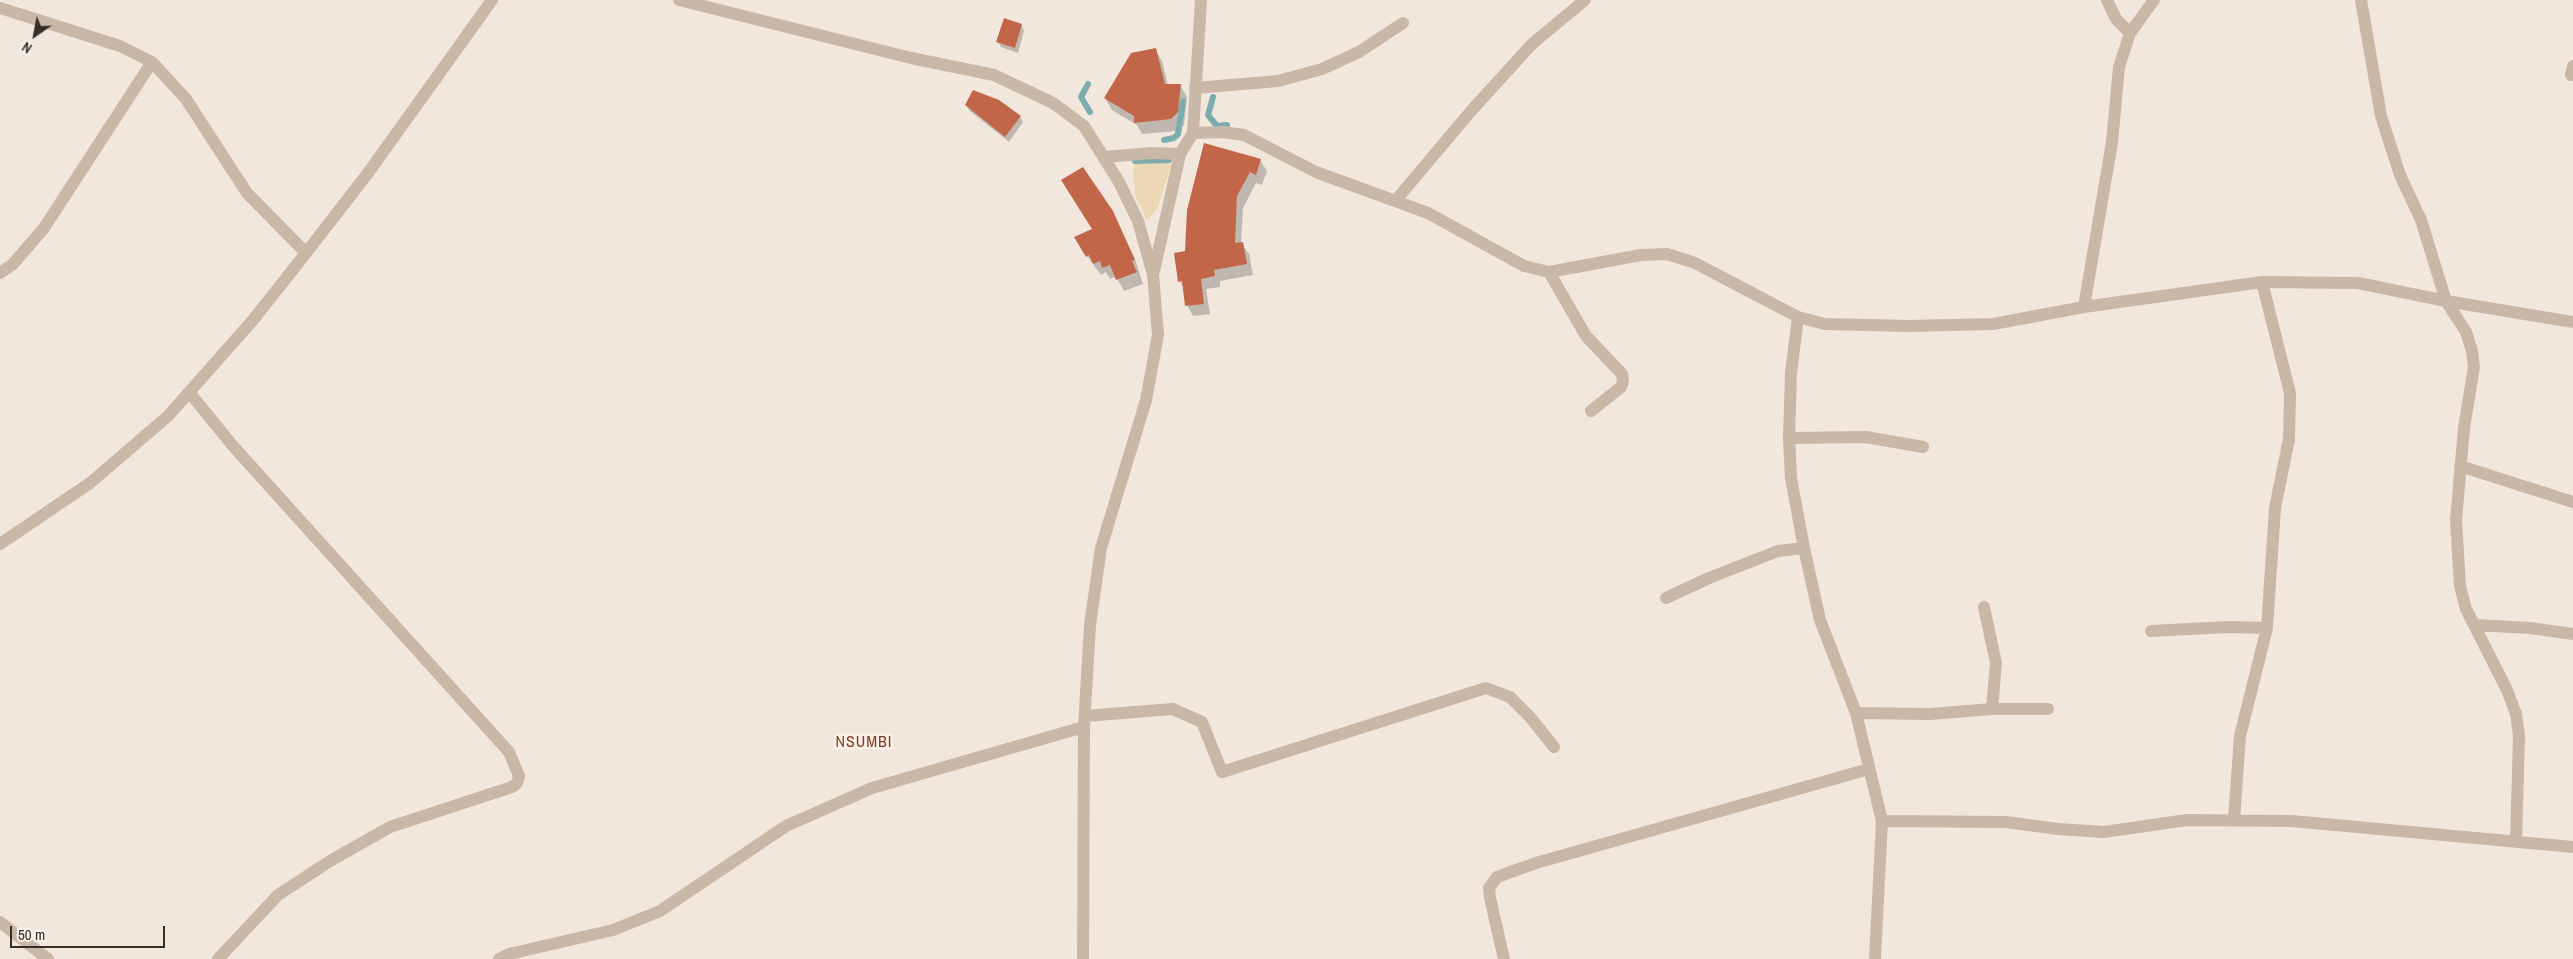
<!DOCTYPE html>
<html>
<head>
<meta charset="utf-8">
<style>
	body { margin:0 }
	#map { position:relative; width:2573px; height:959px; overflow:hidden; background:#f1e7dc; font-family:"Archivo Narrow",sans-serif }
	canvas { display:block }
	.north { position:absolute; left:10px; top:10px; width:50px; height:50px; -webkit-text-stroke:4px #f9f1e8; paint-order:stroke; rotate:213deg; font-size:14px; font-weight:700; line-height:20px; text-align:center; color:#362c28 }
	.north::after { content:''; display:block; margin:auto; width:18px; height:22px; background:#362c28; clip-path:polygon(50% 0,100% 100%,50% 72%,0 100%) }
	.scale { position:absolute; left:10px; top:926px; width:155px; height:22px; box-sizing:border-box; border:2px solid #362c28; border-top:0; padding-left:6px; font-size:15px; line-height:18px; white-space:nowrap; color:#362c28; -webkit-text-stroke:4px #f9f1e8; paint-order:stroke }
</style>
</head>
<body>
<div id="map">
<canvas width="2573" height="959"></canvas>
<div class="north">N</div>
<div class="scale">50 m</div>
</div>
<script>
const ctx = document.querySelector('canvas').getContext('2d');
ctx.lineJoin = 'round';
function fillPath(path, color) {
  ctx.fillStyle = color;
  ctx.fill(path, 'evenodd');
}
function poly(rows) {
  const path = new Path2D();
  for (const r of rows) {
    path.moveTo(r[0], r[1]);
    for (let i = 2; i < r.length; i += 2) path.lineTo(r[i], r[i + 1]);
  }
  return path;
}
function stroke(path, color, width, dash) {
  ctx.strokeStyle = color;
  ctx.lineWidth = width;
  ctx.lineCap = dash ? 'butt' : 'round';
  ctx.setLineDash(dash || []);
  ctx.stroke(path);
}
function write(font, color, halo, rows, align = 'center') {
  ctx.font = font + ' "Archivo Narrow",sans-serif';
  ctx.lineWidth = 5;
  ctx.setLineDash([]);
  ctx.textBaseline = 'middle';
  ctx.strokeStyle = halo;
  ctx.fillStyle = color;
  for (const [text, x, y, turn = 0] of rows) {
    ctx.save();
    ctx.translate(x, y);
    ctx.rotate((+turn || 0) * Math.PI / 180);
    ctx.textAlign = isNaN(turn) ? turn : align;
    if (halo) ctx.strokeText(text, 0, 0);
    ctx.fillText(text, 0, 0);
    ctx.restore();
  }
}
fillPath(poly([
	[1154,159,1169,160,1171,166,1158,207,1149,219,1146,219,1135,195,1133,172,1135,161]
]), '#ecd8b4');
fillPath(poly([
	[1021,25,1024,31,1018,53,1001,47,998,42],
	[1155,49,1162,61,1168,85,1180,85,1187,97,1184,125,1178,131,1142,134,1137,125,1112,110,1105,98],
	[966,105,1020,117,1023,122,1009,142,970,111],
	[1260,160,1267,171,1262,185,1256,183,1243,208,1241,243,1249,254,1253,275,1220,281,1220,287,1206,289,1210,314,1193,316,1187,305,1185,290,1180,281,1186,252,1188,210],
	[1112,211,1135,259,1143,284,1124,291,1116,276,1110,279,1106,272,1101,275,1082,249,1093,230]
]), '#0003');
stroke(poly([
	[1088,84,1081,97,1090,112],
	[1213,97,1208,115,1217,126,1227,125],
	[1164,140,1174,138,1178,134,1183,101],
	[1135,161,1169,160]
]), '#7cacad', 6);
fillPath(poly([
	[1004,18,1022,24,1015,48,996,42],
	[1156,48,1165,84,1181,84,1178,112,1171,119,1134,123,1134,116,1104,98,1131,53],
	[973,90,999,100,1021,116,1005,137,965,105],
	[1204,143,1261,159,1256,175,1250,172,1237,196,1235,243,1243,242,1247,264,1214,270,1215,276,1201,279,1204,304,1185,306,1182,281,1178,282,1174,253,1185,251,1187,210],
	[1083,167,1113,211,1135,260,1132,261,1137,272,1116,280,1110,265,1102,268,1100,261,1093,264,1089,255,1086,257,1074,237,1092,229,1061,180]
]), '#c26649');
stroke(poly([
	[679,0,911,58,994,75,1053,103,1084,126,1119,182,1138,221,1153,274,1158,335,1146,400,1101,548,1090,625,1084,727,1083,959],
	[2107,0,2116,19,2130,33],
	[2361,0,2381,116,2400,175,2421,220,2446,301,2466,332,2472,351,2474,367,2464,428,2456,520,2460,586,2466,609,2507,690,2516,714,2519,736,2516,842],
	[0,8,120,46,152,62,186,99,247,193,306,253],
	[2571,75,2573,66],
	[1195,88,1278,81,1322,69,1359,52,1403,23],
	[1193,133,1223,132,1244,135,1316,172,1428,213,1524,266,1549,272,1641,255,1667,254,1695,263,1798,317,1825,324,1909,326,1993,324,2084,307,2262,282,2358,283,2446,301,2573,322],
	[1104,157,1151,153,1180,154],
	[1396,200,1471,111,1532,44,1585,0],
	[1154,271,1180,154,1193,133,1201,0],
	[1549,272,1586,336,1622,374,1623,381,1621,387,1591,411],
	[0,273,13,264,44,228,152,62],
	[2084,307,2112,142,2119,67,2130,33,2154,0],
	[1798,317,1791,373,1789,438,1791,478,1804,548,1820,620,1856,713,1882,821,1875,959],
	[189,392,233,446,509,752,519,776,517,783,512,787,390,827,330,861,278,895,218,959],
	[1789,438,1866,437,1923,447],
	[2460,466,2573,502],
	[0,544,90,483,168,416,253,320,306,253,368,173,492,0],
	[1666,598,1709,578,1778,551,1804,548],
	[1984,607,1996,663,1992,709],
	[2475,625,2530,628,2573,634],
	[2151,631,2228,627,2267,628],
	[1856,713,1930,714,1992,709,2048,709],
	[1085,716,1173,709,1202,722,1222,772,1486,688,1510,697,1530,717,1554,747],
	[2234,820,2240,736,2267,628,2275,508,2289,439,2290,393,2262,282],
	[1882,821,2006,822,2058,829,2104,832,2187,820,2292,821,2573,847],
	[0,922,48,959],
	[499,959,509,954,613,930,660,911,786,826,872,788,1084,727],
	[1504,959,1490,898,1489,888,1497,877,1536,863,1869,769]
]), '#c9b7a8', 12);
ctx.letterSpacing = '1px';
write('16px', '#833a24', '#f9f1e8', [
	["NSUMBI",864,743]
]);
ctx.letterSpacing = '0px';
</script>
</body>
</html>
